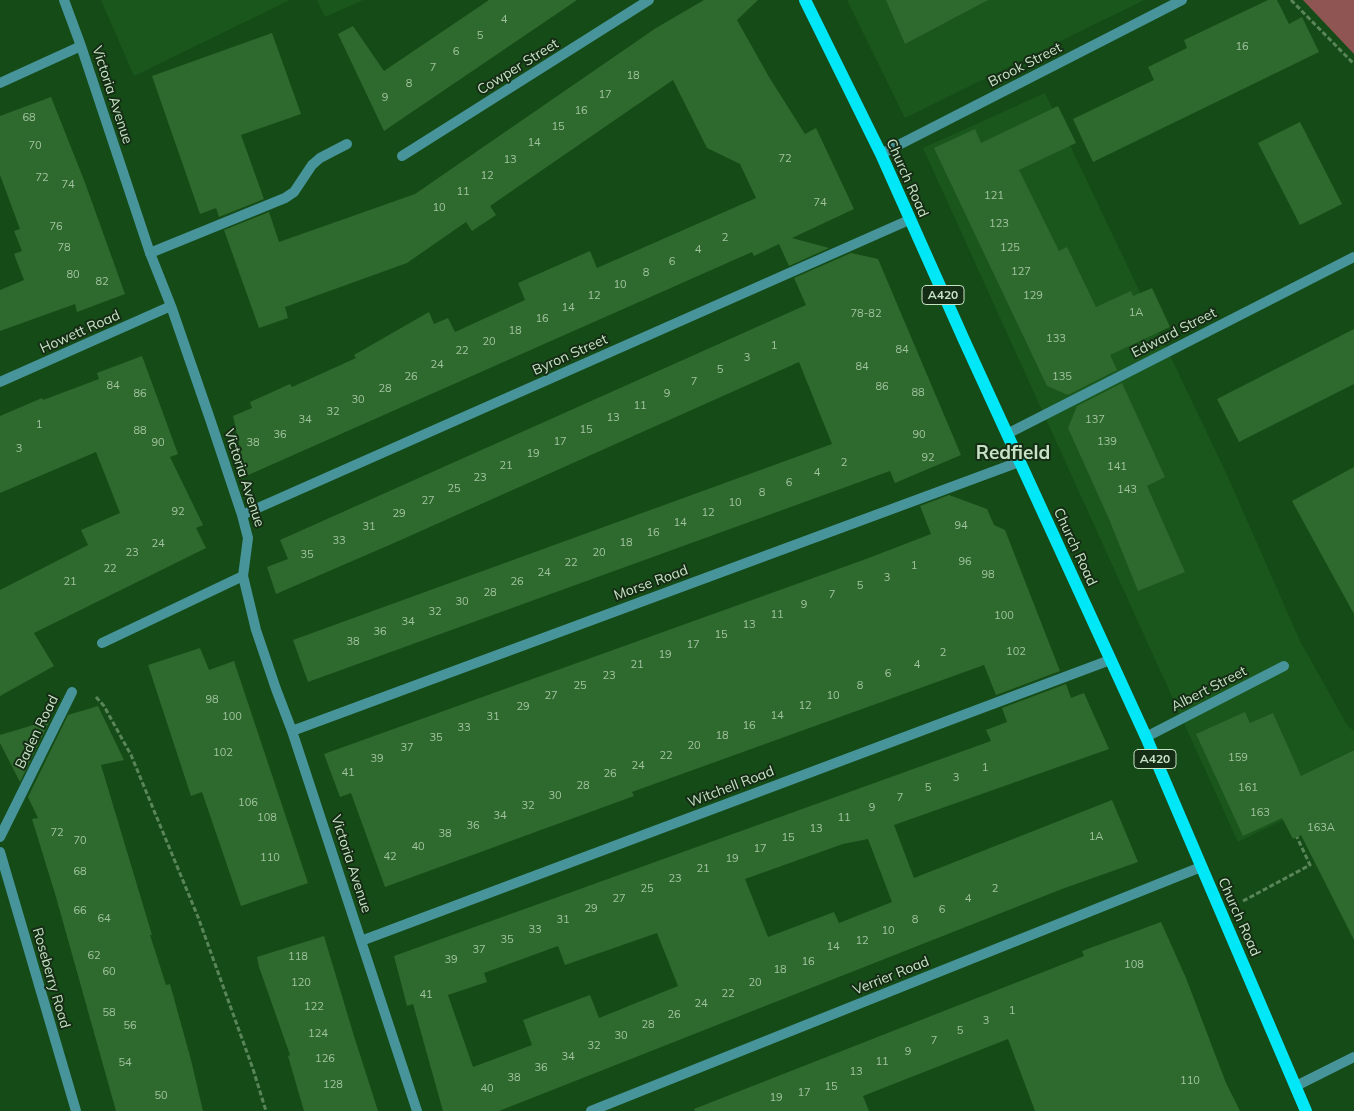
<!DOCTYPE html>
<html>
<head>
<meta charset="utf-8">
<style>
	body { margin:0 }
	canvas { display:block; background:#154b16 }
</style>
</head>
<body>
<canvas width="1354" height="1111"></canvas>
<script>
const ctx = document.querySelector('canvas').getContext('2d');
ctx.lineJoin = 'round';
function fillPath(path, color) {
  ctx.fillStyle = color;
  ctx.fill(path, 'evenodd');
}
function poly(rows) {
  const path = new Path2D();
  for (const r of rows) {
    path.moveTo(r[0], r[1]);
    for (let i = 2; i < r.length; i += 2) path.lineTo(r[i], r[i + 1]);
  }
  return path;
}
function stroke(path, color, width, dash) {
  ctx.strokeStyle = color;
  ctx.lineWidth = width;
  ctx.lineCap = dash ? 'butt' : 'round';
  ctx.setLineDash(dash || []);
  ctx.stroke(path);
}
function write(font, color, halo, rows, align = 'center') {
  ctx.font = font + ' Mulish,sans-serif';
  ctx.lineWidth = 4;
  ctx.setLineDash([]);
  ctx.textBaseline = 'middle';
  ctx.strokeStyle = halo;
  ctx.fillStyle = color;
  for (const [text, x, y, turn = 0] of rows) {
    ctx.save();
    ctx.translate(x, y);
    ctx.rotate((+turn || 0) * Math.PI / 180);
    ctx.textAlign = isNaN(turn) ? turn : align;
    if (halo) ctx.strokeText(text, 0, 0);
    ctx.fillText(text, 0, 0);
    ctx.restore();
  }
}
fillPath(poly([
	[101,0,290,0,134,76],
	[317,0,363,0,325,17],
	[847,0,1144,0,905,118],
	[1045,93,1227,475,1300,641,1347,725,1354,731,1354,749,1306,774,1283,820,1238,842,923,148]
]), '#1a571c');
fillPath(poly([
	[1303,0,1354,0,1354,54]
]), '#8f5552');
fillPath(poly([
	[489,0,577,0,384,131,338,34,353,26,384,71],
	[704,0,758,0,737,20,769,77,805,134,816,128,854,209,792,238,829,248,789,266,779,244,754,256,752,252,246,476,233,416,252,408,250,402,290,384,292,387,356,358,354,355,429,312,434,324,448,318,455,332,525,300,518,283,590,251,597,268,756,198,740,164,707,148,673,80,490,206,496,215,472,231,466,222,407,263,285,307,288,318,259,328,224,230,269,212,279,242,415,194,656,28],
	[886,0,988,0,905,44],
	[1268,0,1277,0,1289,24,1302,17,1319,52,1093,162,1073,119,1154,80,1148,67,1187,48,1184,40],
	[272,33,301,114,241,135,264,199,219,217,216,208,200,214,152,76],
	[51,97,84,180,125,294,77,312,75,304,0,331,0,290,24,280,14,254,22,251,14,231,20,229,0,175,0,116],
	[1058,106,1076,143,1019,170,1059,251,1067,247,1096,307,1131,291,1133,296,1152,288,1170,327,1110,355,1117,370,1068,395,1047,386,934,148,975,129,981,143],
	[1300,122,1342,204,1300,225,1258,143],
	[851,253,878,259,961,455,895,483,890,471,308,682,293,640,832,444,799,362,394,543,276,594,267,567,288,559,280,540,806,305,794,278],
	[1354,329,1354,384,1239,442,1217,399],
	[142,356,178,454,170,457,203,525,196,528,206,548,34,633,54,666,0,696,0,590,88,545,81,530,120,513,96,452,0,493,0,416,42,398,43,400,99,379,97,373],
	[1122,383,1165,477,1147,486,1185,572,1138,591,1109,519,1068,428,1077,406],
	[1354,467,1354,614,1292,501],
	[949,495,987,509,994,525,1005,530,1060,671,996,695,984,665,632,792,634,796,385,887,351,793,340,797,324,754,866,559,931,534,920,506],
	[200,648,209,670,234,661,308,883,241,906,202,792,191,796,148,665],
	[1066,684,1071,698,1084,693,1109,749,894,825,914,878,1112,800,1138,862,1062,889,499,1111,443,1111,413,1004,407,1006,394,956,991,741,986,730,1007,722,1002,708],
	[868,839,892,902,839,923,834,912,768,937,745,879,843,844],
	[657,933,678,986,599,1018,590,995,523,1020,532,1045,473,1067,448,995,487,982,484,973,558,946,565,965],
	[98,706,124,760,101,765,152,935,150,935,166,985,170,984,191,1060,203,1111,116,1111,56,897,32,819,38,818,28,797,68,715],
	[1245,712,1250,723,1273,713,1301,776,1354,750,1354,940,1301,835,1293,839,1282,818,1243,836,1196,734],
	[50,720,20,782,0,743,0,735],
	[1161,922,1186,978,1226,1083,1240,1111,1035,1111,1008,1039,863,1096,869,1111,695,1111,694,1109,1084,956,1082,951],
	[324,936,354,1036,378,1111,304,1111,288,1056,290,1055,259,967,257,957]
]), '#2e692e');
stroke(poly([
	[1291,0,1354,64],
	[96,697,104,706,131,755,198,917,253,1069,266,1111],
	[1243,901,1310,865,1297,837]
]), '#598559', 3, [5, 2.5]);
stroke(poly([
	[150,253,285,198,294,192,312,165,320,158,347,144]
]), '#47949b', 10);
stroke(poly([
	[64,0,81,46,150,253,171,306,210,419,242,515,248,538,243,576,256,630,276,689,292,731,417,1111],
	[0,83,81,46],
	[881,154,1182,0],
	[402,156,649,0],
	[0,382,171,306],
	[1007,434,1354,257],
	[242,515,909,220],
	[102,643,243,576],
	[292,731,1019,462],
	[1146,737,1284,666],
	[0,837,72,692],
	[0,852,76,1111],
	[361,941,1110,660],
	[1296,1086,1354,1057],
	[591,1111,1201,867]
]), '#47949b', 10);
stroke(poly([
	[805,0,881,154,964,340,1146,737,1306,1111]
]), '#00e8f7', 12);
write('11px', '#a1c49f', null, [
	["4",504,20],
	["5",480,36],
	["16",1242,47],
	["6",456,52],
	["7",433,68],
	["18",633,76],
	["8",409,84],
	["17",605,95],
	["9",385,98],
	["16",581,111],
	["68",29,118],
	["15",558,127],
	["14",534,143],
	["70",35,146],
	["72",785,159],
	["13",510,160],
	["12",487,176],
	["72",42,178],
	["74",68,185],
	["11",463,192],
	["121",994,196],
	["74",820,203],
	["10",439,208],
	["123",999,224],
	["76",56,227],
	["2",725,238],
	["78",64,248],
	["125",1010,248],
	["4",698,250],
	["6",672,262],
	["127",1021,272],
	["8",646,273],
	["80",73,275],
	["82",102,282],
	["10",620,285],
	["12",594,296],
	["129",1033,296],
	["14",568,308],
	["1A",1136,313],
	["78-82",866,314],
	["16",542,319],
	["18",515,331],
	["133",1056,339],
	["20",489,342],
	["1",774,346],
	["84",902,350],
	["22",462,351],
	["3",747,358],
	["24",437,365],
	["84",862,367],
	["5",720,370],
	["26",411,377],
	["135",1062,377],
	["7",694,382],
	["84",113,386],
	["86",882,387],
	["28",385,389],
	["88",918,393],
	["86",140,394],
	["9",667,394],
	["30",358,400],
	["11",640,406],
	["32",333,412],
	["13",613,418],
	["34",305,420],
	["137",1095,420],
	["1",39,425],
	["15",586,430],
	["88",140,431],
	["36",280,435],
	["90",919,435],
	["17",560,442],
	["139",1107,442],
	["90",158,443],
	["38",253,443],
	["3",19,449],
	["19",533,454],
	["92",928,458],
	["2",844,463],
	["21",506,466],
	["141",1117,467],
	["4",817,473],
	["23",480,478],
	["6",789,483],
	["25",454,489],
	["143",1127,490],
	["8",762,493],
	["27",428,501],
	["10",735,503],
	["92",178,512],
	["12",708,513],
	["29",399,514],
	["14",680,523],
	["94",961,526],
	["31",369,527],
	["16",653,533],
	["33",339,541],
	["18",626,543],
	["24",158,544],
	["23",132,553],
	["20",599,553],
	["35",307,555],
	["96",965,562],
	["22",571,563],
	["1",914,566],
	["22",110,569],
	["24",544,573],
	["98",988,575],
	["3",887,578],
	["21",70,582],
	["26",517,582],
	["5",860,586],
	["28",490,593],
	["7",832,595],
	["30",462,602],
	["9",804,605],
	["32",435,612],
	["11",777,615],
	["100",1004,616],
	["34",408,622],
	["13",749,625],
	["36",380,632],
	["15",721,635],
	["38",353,642],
	["17",693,645],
	["102",1016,652],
	["2",943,653],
	["19",665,655],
	["21",637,665],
	["4",917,665],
	["6",888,674],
	["23",609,676],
	["25",580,686],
	["8",860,686],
	["27",551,696],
	["10",833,696],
	["98",212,700],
	["12",805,706],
	["29",523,707],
	["14",777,716],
	["100",232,717],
	["31",493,717],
	["16",749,726],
	["33",464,728],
	["18",722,736],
	["35",436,738],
	["20",694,746],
	["37",407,748],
	["102",223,753],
	["22",666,756],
	["159",1238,758],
	["39",377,759],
	["24",638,766],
	["1",985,768],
	["41",348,773],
	["26",610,774],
	["3",956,778],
	["28",583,786],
	["5",928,788],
	["161",1248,788],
	["30",555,796],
	["7",900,798],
	["106",248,803],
	["32",528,806],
	["9",872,808],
	["163",1260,813],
	["34",500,816],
	["108",267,818],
	["11",844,818],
	["36",473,826],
	["163A",1321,828],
	["13",816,829],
	["72",57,833],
	["38",445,834],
	["1A",1096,837],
	["15",788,838],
	["70",80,841],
	["40",418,847],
	["17",760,849],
	["42",390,857],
	["110",270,858],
	["19",732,859],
	["21",703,869],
	["68",80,872],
	["23",675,879],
	["25",647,889],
	["2",995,889],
	["27",619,899],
	["4",968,899],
	["29",591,909],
	["6",942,910],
	["66",80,911],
	["64",104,919],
	["31",563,920],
	["8",915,920],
	["33",535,930],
	["10",888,931],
	["35",507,940],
	["12",862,941],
	["14",833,947],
	["37",479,950],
	["62",94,956],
	["118",298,957],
	["39",451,960],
	["16",808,962],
	["108",1134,965],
	["18",780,970],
	["60",109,972],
	["120",301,983],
	["20",755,983],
	["22",728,994],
	["41",426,995],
	["24",701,1004],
	["122",314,1007],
	["1",1012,1011],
	["58",109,1013],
	["26",674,1015],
	["3",986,1021],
	["28",648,1025],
	["56",130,1026],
	["5",960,1031],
	["124",318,1034],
	["30",621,1036],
	["7",934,1041],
	["32",594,1046],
	["9",908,1052],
	["34",568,1057],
	["126",325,1059],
	["11",882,1062],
	["54",125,1063],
	["36",541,1068],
	["13",856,1072],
	["38",514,1078],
	["110",1190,1081],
	["128",333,1085],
	["15",831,1087],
	["40",487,1089],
	["17",804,1093],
	["50",161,1096],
	["19",776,1098]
]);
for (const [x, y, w] of [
	[943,295,42],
	[1155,759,42]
]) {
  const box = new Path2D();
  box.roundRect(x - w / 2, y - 9.5, w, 19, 4);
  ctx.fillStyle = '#152c15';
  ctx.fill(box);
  stroke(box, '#c7e3c5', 1);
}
write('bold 12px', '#c7e3c5', null, [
	["A420",943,295],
	["A420",1155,759]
]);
write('14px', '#c7e3c5', '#152c15', [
	["Brook Street",1025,65,-27],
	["Cowper Street",518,67,-32],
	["Victoria Avenue",112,95,72],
	["Church Road",907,178,66],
	["Howett Road",80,332,-24],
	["Edward Street",1174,333,-27],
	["Byron Street",570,355,-24],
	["Victoria Avenue",244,478,72],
	["Church Road",1075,547,65],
	["Morse Road",651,583,-20],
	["Albert Street",1209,689,-27],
	["Baden Road",37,732,-64],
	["Witchell Road",731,787,-21],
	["Victoria Avenue",351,864,72],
	["Church Road",1239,917,66],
	["Verrier Road",891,976,-22],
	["Roseberry Road",51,978,74]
]);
write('bold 19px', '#c7e3c5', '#152c15', [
	["Redfield",1013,453]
]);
</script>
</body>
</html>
